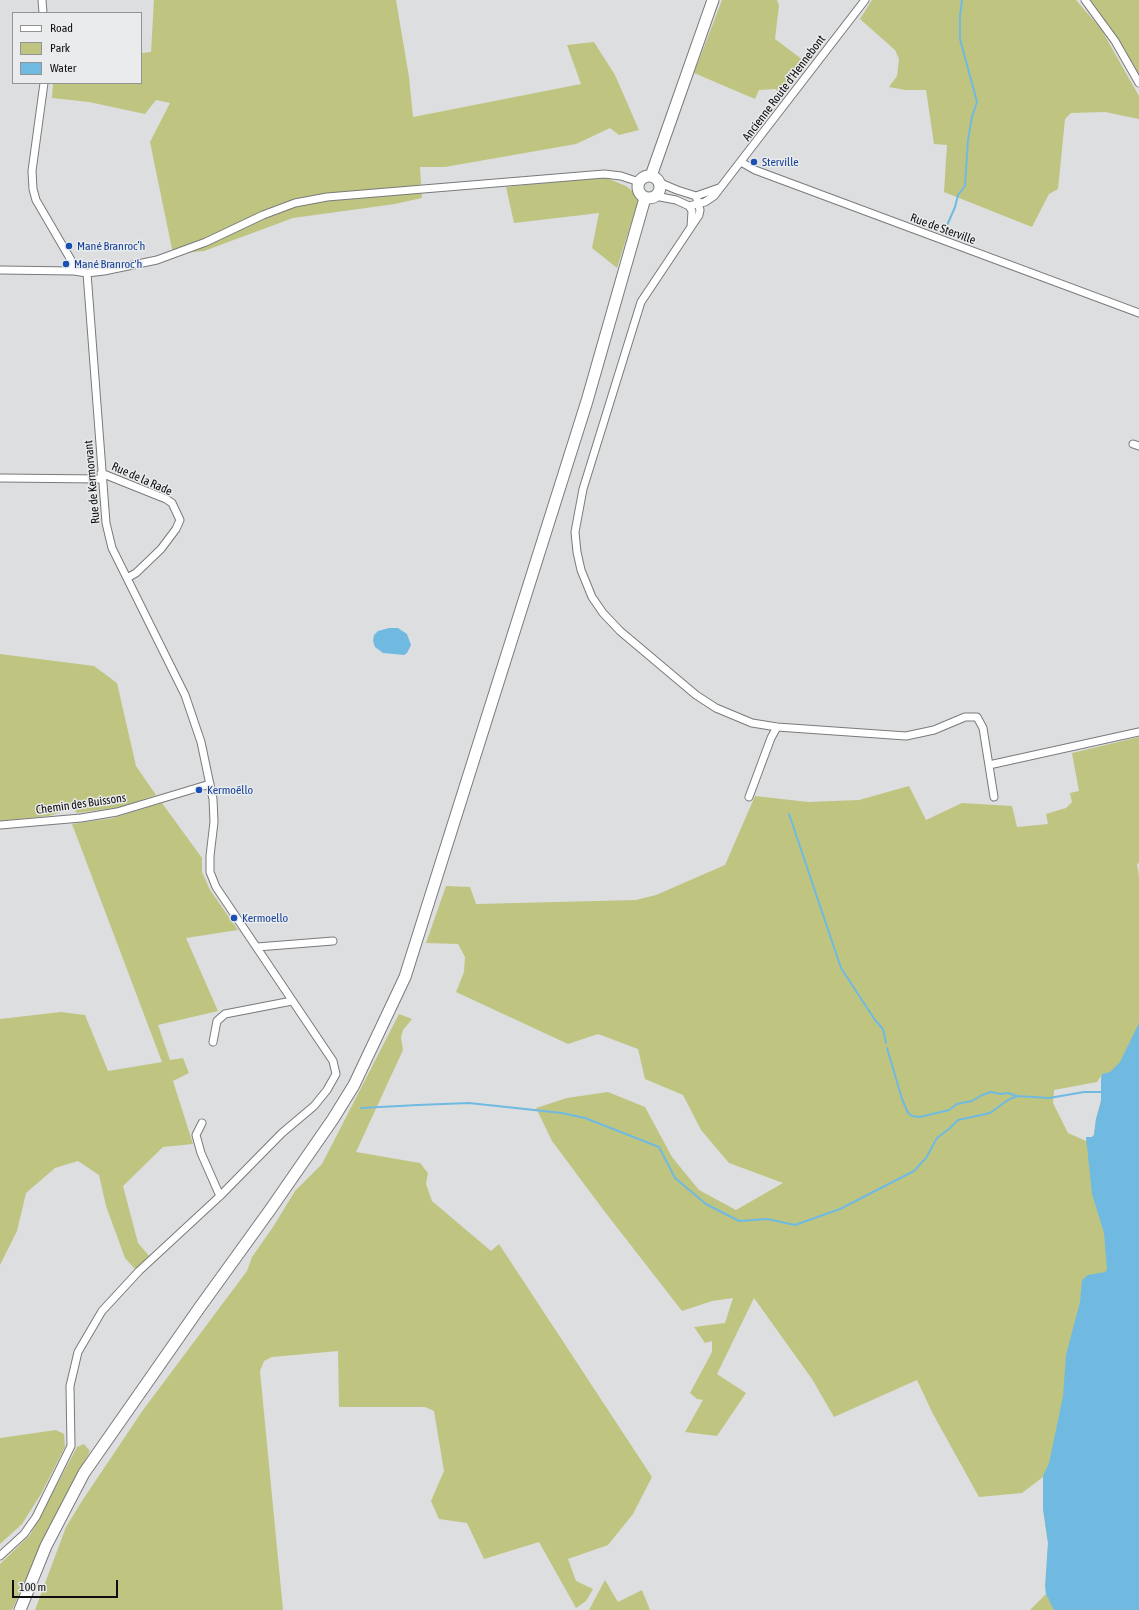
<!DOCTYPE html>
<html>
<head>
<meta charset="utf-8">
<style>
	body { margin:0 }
	#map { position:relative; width:1139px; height:1610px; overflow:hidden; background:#dddee0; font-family:"Asap Condensed",sans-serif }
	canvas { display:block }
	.legend { position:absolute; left:12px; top:12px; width:130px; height:72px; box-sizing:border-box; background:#eaebed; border:1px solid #929395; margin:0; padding:5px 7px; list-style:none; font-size:12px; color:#0f0f10 }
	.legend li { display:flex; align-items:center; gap:8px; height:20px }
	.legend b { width:20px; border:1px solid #929395 }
	.scale { position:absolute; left:12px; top:1580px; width:106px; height:18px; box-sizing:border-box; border:2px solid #0f0f10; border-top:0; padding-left:5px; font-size:12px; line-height:14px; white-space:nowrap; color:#0f0f10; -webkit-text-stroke:3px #eaebed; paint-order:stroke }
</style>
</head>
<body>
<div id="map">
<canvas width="1139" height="1610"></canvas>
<ul class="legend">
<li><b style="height:5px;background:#fff"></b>Road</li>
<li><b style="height:11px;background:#bfc580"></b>Park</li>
<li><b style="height:11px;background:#70bae2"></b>Water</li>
</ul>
<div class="scale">100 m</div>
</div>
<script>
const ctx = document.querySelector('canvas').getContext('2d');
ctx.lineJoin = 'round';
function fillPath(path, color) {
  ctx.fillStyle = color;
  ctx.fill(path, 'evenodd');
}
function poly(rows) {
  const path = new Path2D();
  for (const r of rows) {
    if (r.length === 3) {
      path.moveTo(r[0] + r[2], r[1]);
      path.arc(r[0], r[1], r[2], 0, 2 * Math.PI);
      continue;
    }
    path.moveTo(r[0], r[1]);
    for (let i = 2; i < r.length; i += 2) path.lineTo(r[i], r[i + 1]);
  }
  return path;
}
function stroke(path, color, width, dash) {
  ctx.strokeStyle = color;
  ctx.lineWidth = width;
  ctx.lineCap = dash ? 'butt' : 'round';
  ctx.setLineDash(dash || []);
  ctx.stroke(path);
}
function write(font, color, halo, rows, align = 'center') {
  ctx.font = font + ' "Asap Condensed",sans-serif';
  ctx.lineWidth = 3;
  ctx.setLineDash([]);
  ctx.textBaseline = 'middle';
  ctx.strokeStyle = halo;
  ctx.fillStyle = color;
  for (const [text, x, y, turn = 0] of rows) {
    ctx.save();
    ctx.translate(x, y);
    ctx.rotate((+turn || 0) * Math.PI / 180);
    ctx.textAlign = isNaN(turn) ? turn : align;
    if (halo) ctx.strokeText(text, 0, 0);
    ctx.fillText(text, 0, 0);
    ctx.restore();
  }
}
fillPath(poly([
	[154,0,396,0,409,77,413,117,581,84,567,45,594,42,615,75,639,130,619,135,610,128,576,144,445,167,420,167,422,198,395,204,293,218,204,251,173,254,150,142,170,103,156,100,145,114,89,102,52,98,53,83,141,83,141,53,151,52],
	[722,0,777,0,779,5,775,39,807,63,779,100,776,89,759,90,755,99,694,73],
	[872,0,1076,0,1101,29,1139,96,1139,119,1105,112,1071,113,1065,119,1058,189,1049,194,1032,227,944,192,947,145,934,144,926,90,905,90,889,87,897,76,899,59,895,50,860,19],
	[1090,0,1139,0,1139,76,1122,46],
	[604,177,626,186,636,194,638,201,617,268,592,248,599,213,514,223,506,187],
	[0,654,94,666,117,683,136,766,156,795,122,807,77,813,73,808,49,816,0,821],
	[1139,737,1139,863,1137,864,1139,876,1139,1610,1030,1610,1046,1594,1048,1543,1043,1509,1043,1477,1022,1493,979,1497,933,1414,917,1380,834,1417,812,1379,754,1298,717,1374,746,1393,717,1436,685,1432,703,1400,697,1399,690,1393,712,1352,712,1341,705,1343,694,1327,725,1323,733,1298,712,1301,682,1311,605,1212,552,1141,536,1108,567,1098,608,1092,645,1107,672,1157,699,1190,736,1210,783,1183,729,1163,701,1130,683,1095,645,1079,638,1049,598,1034,568,1044,456,992,464,972,465,957,458,944,426,943,446,886,470,887,476,904,636,900,656,895,725,865,755,796,808,802,859,800,909,786,926,820,962,803,1012,806,1017,827,1048,824,1046,814,1066,808,1072,802,1070,793,1079,791,1072,753],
	[1101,1076,1101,1101,1096,1119,1094,1135,1092,1137,1086,1137,1086,1141,1068,1133,1053,1103,1054,1090,1097,1082],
	[162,803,202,858,202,872,210,890,238,930,186,938,218,1011,158,1025,170,1060,183,1058,189,1073,173,1081,193,1144,163,1147,123,1186,138,1243,150,1257,135,1269,125,1258,106,1206,99,1175,78,1161,55,1168,26,1193,17,1231,0,1265,0,1019,61,1012,85,1015,108,1071,162,1062,72,824,113,818],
	[399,1014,412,1019,403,1030,401,1037,403,1050,356,1152,420,1163,428,1173,426,1184,432,1201,491,1251,499,1244,652,1477,633,1514,608,1545,568,1559,576,1581,593,1589,586,1601,576,1608,539,1542,484,1559,467,1523,439,1519,431,1501,444,1471,434,1411,425,1407,339,1407,338,1351,272,1357,264,1361,260,1371,283,1610,35,1610,66,1527,82,1501,143,1410,247,1271,252,1257,273,1227,295,1191,322,1164],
	[56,1430,64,1434,65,1447,41,1494,22,1524,0,1544,0,1438],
	[84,1444,90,1451,40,1548,12,1610,0,1610,0,1564,30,1535,77,1447],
	[605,1580,618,1602,642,1590,650,1610,589,1610]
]), '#bfc580');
fillPath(poly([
	[389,628,398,628,407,634,411,645,407,653,404,655,383,653,375,647,373,641,374,635,378,631],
	[1139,1023,1139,1610,1054,1610,1046,1594,1045,1586,1048,1543,1043,1509,1043,1476,1049,1463,1063,1396,1066,1355,1080,1302,1082,1280,1088,1275,1105,1272,1107,1270,1104,1233,1092,1194,1086,1137,1092,1137,1094,1135,1096,1119,1101,1101,1101,1079,1102,1074,1110,1072,1120,1062]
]), '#70bae2');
stroke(poly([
	[945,230,955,207,958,195,965,186,968,140,972,117,977,102,960,39,960,16,962,0],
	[789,814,841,968,875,1020,883,1029,886,1043],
	[887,1048,902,1099,908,1113,912,1116,920,1117,949,1110,957,1104,972,1101,982,1095,991,1092,1000,1094,1008,1093,1017,1096],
	[361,1108,418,1105,469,1103,562,1113,585,1118,659,1147,675,1178,706,1204,739,1221,767,1219,795,1225,840,1209,914,1171,926,1158,937,1138,950,1128,958,1120,990,1113,1008,1100,1017,1096,1049,1098,1084,1092,1103,1092]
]), '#70bae2', 2);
const minor = poly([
	[42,0,43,13],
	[1085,0,1115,41,1139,83],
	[44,83,32,171,33,189,36,200,71,260,74,271],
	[741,162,755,170,1139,313],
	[658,182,677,190,696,196,719,188],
	[655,196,676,200,689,206,705,202,714,196,865,0],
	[696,196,700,210,699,215,641,302,583,489,575,532,577,552,581,570,592,597,603,613,620,631,696,695,716,708,752,723,777,727,906,736,934,730,965,717,977,717,983,728,994,797],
	[689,206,692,211,691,227],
	[0,270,74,271,87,273,104,271,157,260,206,242,263,215,295,203,327,197,604,174,621,176,639,182],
	[1133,444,1139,446],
	[101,473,166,499,172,503,180,520,176,529,161,549,136,573,127,578],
	[0,478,101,479],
	[989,765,1139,732],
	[749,797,771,738,777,727],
	[0,825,81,818,117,812,210,784],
	[257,947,333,941],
	[213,1042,217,1021,225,1014,292,1001],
	[202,1123,196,1135,201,1153,220,1196],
	[0,1556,24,1534,36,1517,71,1446,70,1386,78,1352,102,1311,139,1271,220,1196,282,1133,314,1106,327,1090,336,1074,333,1061,216,887,210,872,210,856,214,822,213,799,201,742,185,695,112,548,106,523,87,273]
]);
const secondary = poly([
	[651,176,713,0],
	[649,187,11],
	[20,1610,46,1546,84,1473,200,1307,270,1210,333,1119,354,1085,405,977,587,401,645,198]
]);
stroke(minor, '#787a7b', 9);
stroke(secondary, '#787a7b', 13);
stroke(minor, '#fff', 7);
stroke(secondary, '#fff', 11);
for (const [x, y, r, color] of [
	[754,162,4,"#1a4fb4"],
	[69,246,4,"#1a4fb4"],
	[66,264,4,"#1a4fb4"],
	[199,790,4,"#1a4fb4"],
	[234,918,4,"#1a4fb4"]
]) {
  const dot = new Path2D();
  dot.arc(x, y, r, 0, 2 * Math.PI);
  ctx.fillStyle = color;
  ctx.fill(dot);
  stroke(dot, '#eaebed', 1.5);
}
write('12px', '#0f0f10', '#eaebed', [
	["Ancienne Route d'Hennebont",784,88,-53],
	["Rue de Sterville",943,229,20],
	["Rue de la Rade",142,479,24],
	["Rue de Kermorvant",92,482,-95],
	["Chemin des Buissons",81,804,-8]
]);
write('12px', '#164399', '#eaebed', [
	["Sterville",762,162],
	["Mané Branroc’h",77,246],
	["Mané Branroc'h",74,264],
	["Kermoëllo",207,790],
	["Kermoello",242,918]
], 'left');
</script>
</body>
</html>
